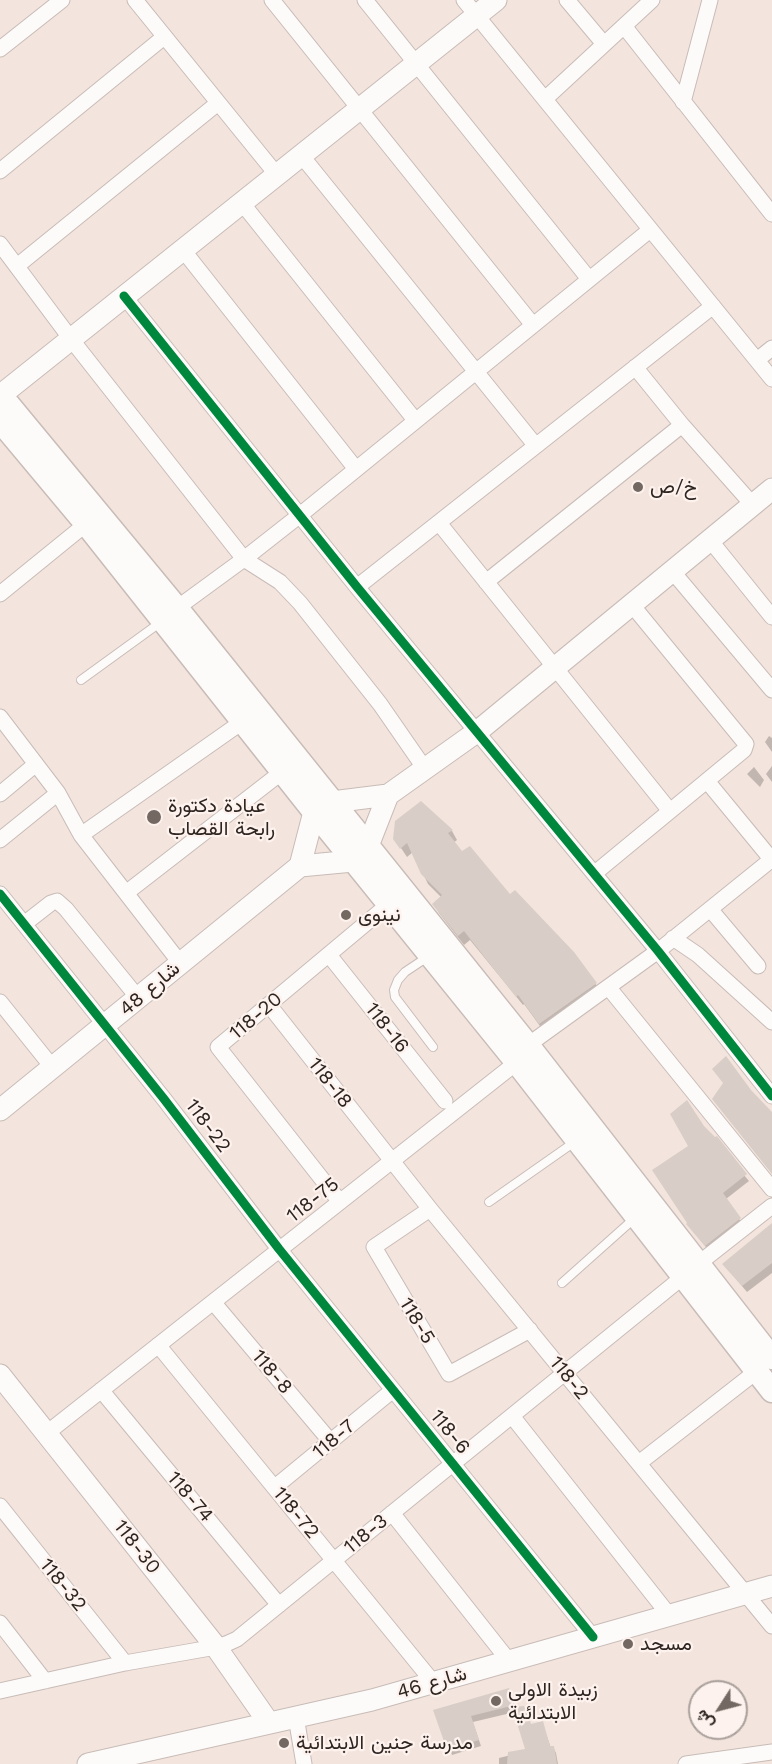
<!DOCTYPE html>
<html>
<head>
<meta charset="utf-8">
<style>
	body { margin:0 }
	#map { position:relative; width:772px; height:1764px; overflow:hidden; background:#f3e4dd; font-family:"Work Sans",Vazirmatn,sans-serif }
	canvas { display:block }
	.north { position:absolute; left:688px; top:1680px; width:60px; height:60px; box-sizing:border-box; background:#fdf2ed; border:2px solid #aaa09b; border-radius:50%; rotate:234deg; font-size:16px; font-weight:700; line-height:24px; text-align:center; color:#2e2520 }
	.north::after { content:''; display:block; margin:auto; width:21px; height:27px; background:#736862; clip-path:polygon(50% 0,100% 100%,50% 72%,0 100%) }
</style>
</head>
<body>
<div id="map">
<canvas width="772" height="1764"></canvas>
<div class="north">ش</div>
</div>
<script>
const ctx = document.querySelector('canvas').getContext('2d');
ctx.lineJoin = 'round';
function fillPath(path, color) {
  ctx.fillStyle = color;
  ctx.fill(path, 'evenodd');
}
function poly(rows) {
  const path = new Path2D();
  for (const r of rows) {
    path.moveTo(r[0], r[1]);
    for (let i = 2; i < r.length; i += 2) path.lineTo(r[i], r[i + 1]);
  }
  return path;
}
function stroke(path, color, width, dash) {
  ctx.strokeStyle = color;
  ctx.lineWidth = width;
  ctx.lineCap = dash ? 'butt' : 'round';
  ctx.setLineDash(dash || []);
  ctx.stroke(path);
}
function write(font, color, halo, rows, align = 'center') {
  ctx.font = font + ' "Work Sans",Vazirmatn,sans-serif';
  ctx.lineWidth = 4.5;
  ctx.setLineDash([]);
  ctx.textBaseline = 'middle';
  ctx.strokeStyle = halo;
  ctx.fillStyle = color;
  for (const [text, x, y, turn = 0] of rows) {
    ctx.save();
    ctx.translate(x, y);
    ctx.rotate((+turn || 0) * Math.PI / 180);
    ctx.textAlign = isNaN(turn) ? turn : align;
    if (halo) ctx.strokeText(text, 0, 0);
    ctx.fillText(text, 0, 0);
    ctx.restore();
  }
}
fillPath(poly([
	[769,736,772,738,772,752,765,742],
	[772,766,772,782,766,774],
	[754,767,764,780,760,787,747,774],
	[420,803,452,831,457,840,453,843,461,853,573,953,602,993,545,1033,524,1004,523,1005,470,940,464,945,439,913,434,904,442,898,428,884,413,852,407,857,395,839],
	[703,1127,749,1181,726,1199,743,1225,710,1252,687,1224,690,1147],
	[772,1225,772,1273,747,1292,724,1265],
	[509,1690,516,1708,523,1707,531,1726,542,1723,551,1748,553,1747,556,1753,558,1764,499,1764,499,1758,527,1751,515,1712,473,1722,481,1746,452,1755,435,1711]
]), '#0003');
fillPath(poly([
	[421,801,453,830,448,833,462,851,470,846,510,894,515,890,574,952,597,983,539,1024,518,995,516,997,464,931,458,936,432,904,442,895,421,874,407,843,400,849,393,839,395,821],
	[726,1056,751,1090,772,1112,772,1174,712,1099,723,1083,712,1069],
	[687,1100,704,1126,715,1137,717,1136,747,1174,723,1193,741,1218,705,1246,686,1224,687,1223,652,1170,688,1146,670,1114],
	[772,1223,772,1263,742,1286,722,1264],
	[509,1688,515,1705,471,1716,479,1740,447,1750,433,1710],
	[524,1706,531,1724,543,1721,550,1746,554,1746,557,1764,507,1764,508,1752,525,1749,512,1707]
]), '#d8cdc7');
const lane = poly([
	[81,680,161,622],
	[429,956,405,972,398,980,394,990,395,997,433,1047],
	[489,1202,576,1141],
	[562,1283,636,1217]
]);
const street = poly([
	[135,0,277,175],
	[272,0,533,325],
	[365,0,589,279],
	[464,0,772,379],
	[567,0,604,44],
	[624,26,772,214],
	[0,49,62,0],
	[545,99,652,0],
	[683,102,710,0],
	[301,155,536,446],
	[0,171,164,37],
	[242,203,415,420],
	[0,244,71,339,244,559,280,582,300,603,380,704,425,769],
	[183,250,356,469],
	[17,266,218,103],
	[124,296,357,587,658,951,772,1096],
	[757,360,772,348],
	[635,367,682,425,752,504],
	[439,523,670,811],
	[710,540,772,617],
	[673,572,772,690],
	[486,582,682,425],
	[357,587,713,306],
	[0,594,86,524],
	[177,608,244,559,300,515,650,230],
	[0,717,58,793,81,835,181,964],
	[707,781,772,860],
	[0,794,36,764],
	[81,835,242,722],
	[0,840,58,793],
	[595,873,744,750,746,744,632,605],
	[126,893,282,772],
	[0,894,164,1099,279,1249,593,1637],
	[710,909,758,966],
	[24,924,51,903,57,901,66,909,139,999],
	[673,938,698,955,772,1022],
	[329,955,445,1101],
	[609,988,772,1189],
	[0,1002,53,1068],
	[269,1005,430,1209,772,1626],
	[528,1045,658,951,772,859],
	[340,1202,218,1047,389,904],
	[430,1209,374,1247,449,1374,530,1330],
	[698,1264,772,1206],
	[213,1302,331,1442],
	[158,1345,433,1682],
	[101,1390,279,1605],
	[512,1416,669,1615],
	[47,1433,516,1063],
	[639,1463,757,1371],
	[275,1487,393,1390],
	[0,1506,125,1663],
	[392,1513,509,1661],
	[0,1623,45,1681],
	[0,1691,125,1663,216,1647,226,1644,237,1639,684,1276],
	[296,1717,304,1764],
	[686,1764,772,1752]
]);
const secondary = poly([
	[1,395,496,0],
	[332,802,388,795,478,731,772,489],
	[368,846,388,795],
	[300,866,314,812],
	[300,866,353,861],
	[0,1110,300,866],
	[0,1375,216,1647,269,1723],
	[88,1764,372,1700,772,1586]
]);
const primary = poly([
	[0,394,177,608,528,1045,772,1358],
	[0,421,86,524,314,812,513,1058,772,1391]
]);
stroke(lane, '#c8bcb7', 10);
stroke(street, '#c8bcb7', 17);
stroke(secondary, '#c8bcb7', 23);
stroke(primary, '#c8bcb7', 25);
stroke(lane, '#fdfbfa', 8);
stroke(street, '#fdfbfa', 15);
stroke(secondary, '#fdfbfa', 21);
stroke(primary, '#fdfbfa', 22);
stroke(poly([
	[124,296,357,587,658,951,772,1096],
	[0,894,164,1099,279,1249,593,1637]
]), '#00873e', 9);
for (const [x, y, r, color] of [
	[638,487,6,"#736862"],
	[154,817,8,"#736862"],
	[346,915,6,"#736862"],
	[628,1644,6,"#736862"],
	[496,1701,6,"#736862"],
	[284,1743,6,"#736862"]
]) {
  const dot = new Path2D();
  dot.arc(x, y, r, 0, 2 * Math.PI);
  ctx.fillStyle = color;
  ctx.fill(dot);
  stroke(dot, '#fdf2ed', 2);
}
write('20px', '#2e2520', '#fdf2ed', [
	["خ/ص",650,487],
	["عيادة دكتورة",168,806],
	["رابحة القصاب",168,829],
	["نينوى",358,915],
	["مسجد",640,1644],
	["زبيدة الاولى",508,1690],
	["الابتدائية",508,1713],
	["مدرسة جنين الابتدائية",296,1743]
], 'left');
write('20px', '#2e2520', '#fdf2ed', [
	["شارع 48",150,989,-40],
	["118-20",256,1016,-40],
	["118-16",387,1028,52],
	["118-18",330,1083,52],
	["118-22",208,1126,53],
	["118-75",313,1200,-38],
	["118-5",417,1321,59],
	["118-8",272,1372,50],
	["118-2",569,1378,51],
	["118-6",450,1432,51],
	["118-7",334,1439,-40],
	["118-74",190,1497,50],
	["118-72",296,1513,51],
	["118-3",366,1534,-39],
	["118-30",137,1547,52],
	["118-32",63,1585,51],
	["شارع 46",432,1683,-16]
]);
</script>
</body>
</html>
